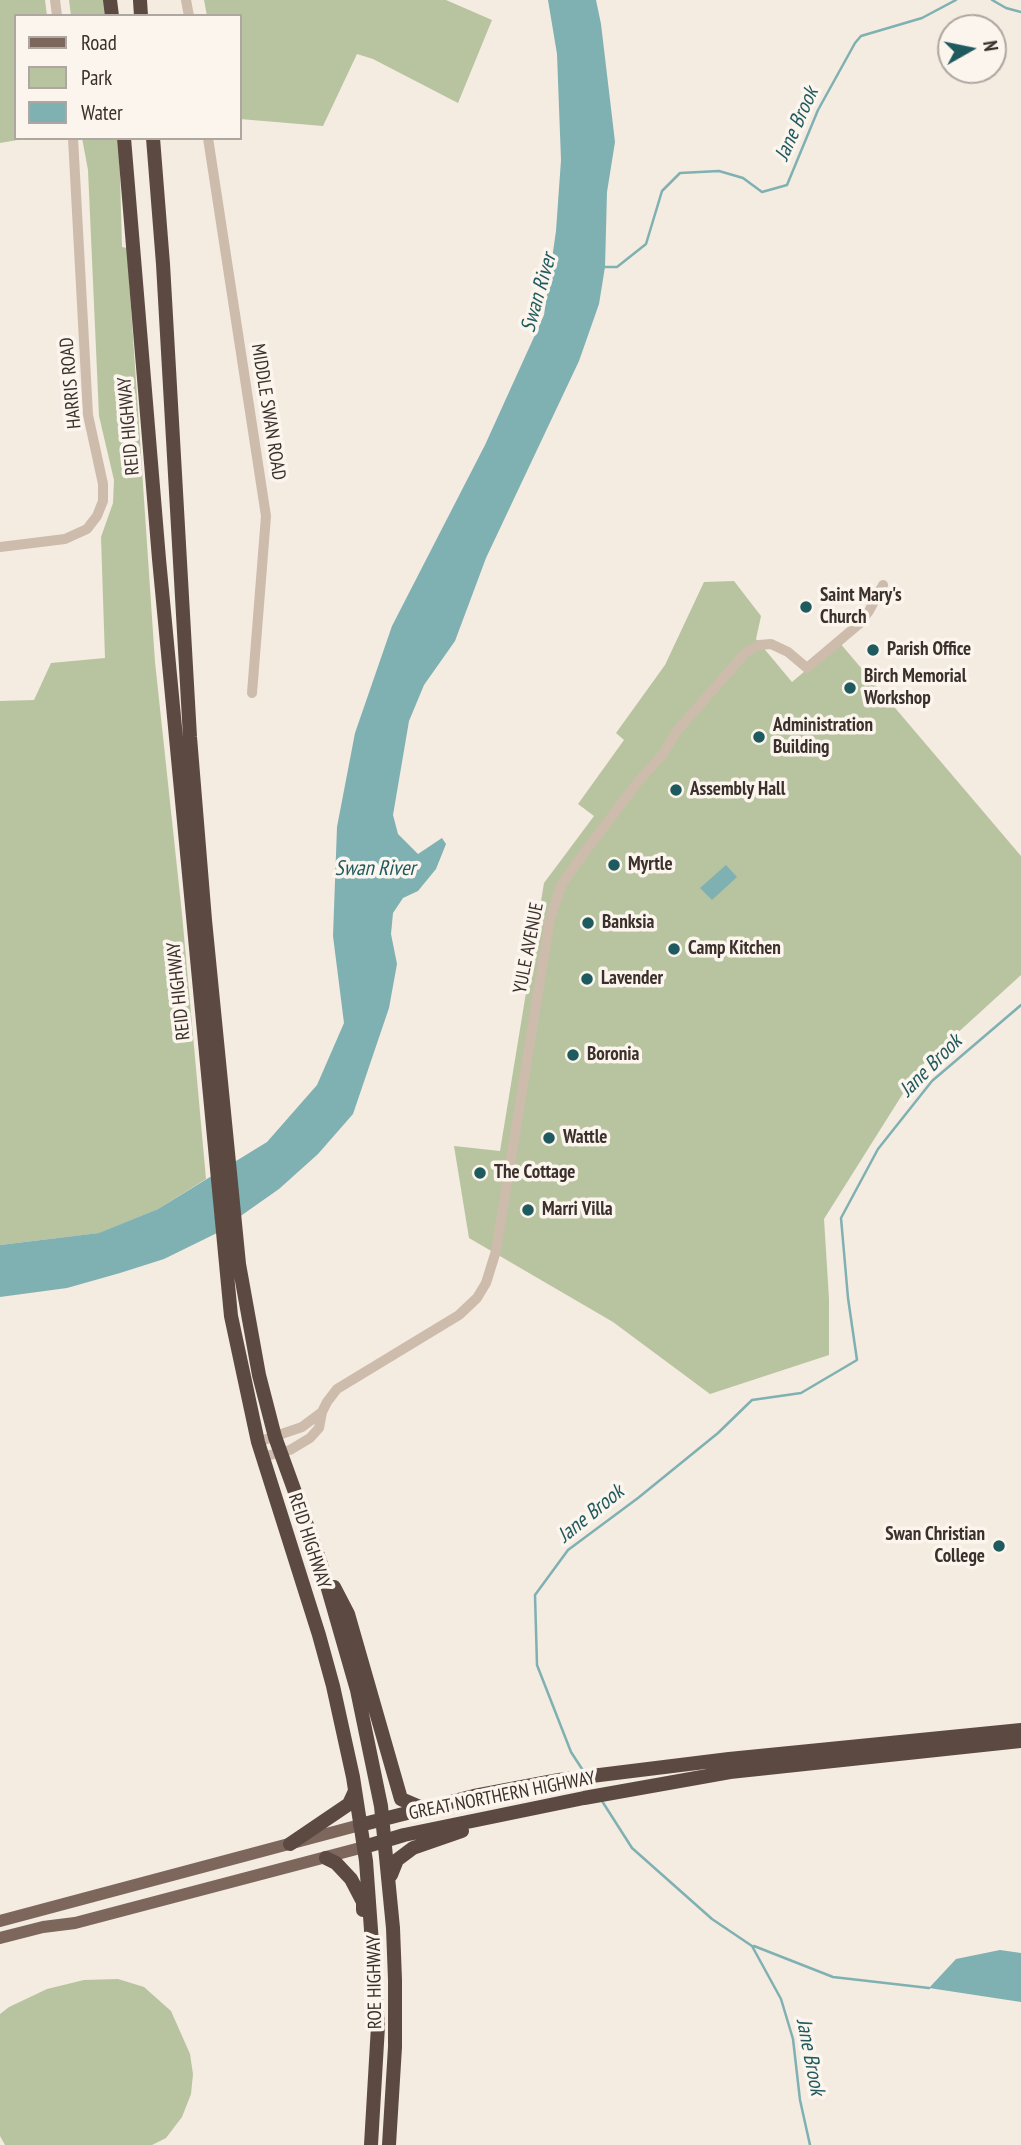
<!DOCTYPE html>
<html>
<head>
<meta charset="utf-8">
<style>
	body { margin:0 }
	#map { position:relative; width:1021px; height:2145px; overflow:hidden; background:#f4ebe1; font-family:"PT Sans Narrow",sans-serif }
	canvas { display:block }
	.legend { position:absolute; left:14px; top:14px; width:228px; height:126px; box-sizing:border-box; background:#fbf5ee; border:2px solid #aea6a0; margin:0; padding:9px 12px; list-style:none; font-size:21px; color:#3b302b }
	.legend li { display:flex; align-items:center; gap:14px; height:35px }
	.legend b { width:35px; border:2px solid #aea6a0 }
	.north { position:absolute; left:937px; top:14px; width:70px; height:70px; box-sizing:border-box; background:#fbf5ee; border:2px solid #aea6a0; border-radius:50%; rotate:81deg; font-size:19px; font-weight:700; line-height:28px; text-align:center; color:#3b302b }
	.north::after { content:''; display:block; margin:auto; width:24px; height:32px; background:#1f5a5e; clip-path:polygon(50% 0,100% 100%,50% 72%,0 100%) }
</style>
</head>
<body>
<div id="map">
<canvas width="1021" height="2145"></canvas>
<ul class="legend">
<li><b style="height:9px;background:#7d675c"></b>Road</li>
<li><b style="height:19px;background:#b8c4a0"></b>Park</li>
<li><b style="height:19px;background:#7fb0b2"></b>Water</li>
</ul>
<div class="north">N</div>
</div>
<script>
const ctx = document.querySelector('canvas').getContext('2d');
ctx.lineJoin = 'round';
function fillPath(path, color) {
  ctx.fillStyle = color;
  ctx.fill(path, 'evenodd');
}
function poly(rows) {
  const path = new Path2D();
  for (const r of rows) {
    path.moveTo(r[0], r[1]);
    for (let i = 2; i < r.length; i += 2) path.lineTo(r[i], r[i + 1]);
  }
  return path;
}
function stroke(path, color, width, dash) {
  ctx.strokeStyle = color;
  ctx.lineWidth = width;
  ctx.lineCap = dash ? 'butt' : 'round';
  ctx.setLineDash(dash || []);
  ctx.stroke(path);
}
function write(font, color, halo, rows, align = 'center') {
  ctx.font = font + ' "PT Sans Narrow",sans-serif';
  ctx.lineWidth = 7;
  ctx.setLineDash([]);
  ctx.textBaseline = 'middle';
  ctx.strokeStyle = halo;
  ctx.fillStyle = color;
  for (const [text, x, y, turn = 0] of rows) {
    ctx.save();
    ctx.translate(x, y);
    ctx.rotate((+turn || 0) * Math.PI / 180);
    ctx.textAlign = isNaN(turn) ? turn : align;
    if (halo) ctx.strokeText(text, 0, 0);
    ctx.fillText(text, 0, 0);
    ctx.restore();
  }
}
fillPath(poly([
	[0,0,45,0,47,16,16,16,16,138,29,138,0,143],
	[69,0,104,0,106,16,71,16],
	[204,0,446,0,492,20,458,103,373,59,357,54,323,126,240,119,240,16,207,16],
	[82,138,119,138,122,247,127,248,155,662,182,914,206,1179,158,1209,100,1233,0,1245,0,701,34,700,51,663,105,658,101,537,113,503,114,480,99,416,88,170],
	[734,581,761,616,756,639,792,682,839,642,1021,856,1021,975,919,1068,824,1219,829,1299,829,1355,710,1394,613,1322,469,1238,454,1146,500,1151,544,883,594,816,578,804,624,740,616,733,665,665,704,582],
	[118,1979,144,1987,171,2011,190,2054,193,2074,191,2094,182,2117,166,2138,152,2145,5,2145,0,2136,0,2014,9,2007,47,1989,84,1980]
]), '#b8c4a0');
fillPath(poly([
	[548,0,596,0,601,24,615,142,607,192,605,267,599,304,579,361,486,558,455,641,424,685,409,721,393,815,398,834,418,854,442,838,446,844,436,869,418,891,403,898,393,913,391,934,397,964,389,1008,353,1114,318,1154,279,1189,215,1234,164,1259,120,1273,67,1288,0,1297,0,1245,99,1233,158,1209,267,1142,317,1085,344,1023,333,936,337,827,355,733,392,626,485,445,544,315,556,231,561,160,557,54],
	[726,865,737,877,712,900,700,888],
	[1000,1950,1021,1953,1021,2002,929,1988,956,1959]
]), '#7fb0b2');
stroke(poly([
	[992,0,1006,8,1021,12],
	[603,267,617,267,646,244,662,191,680,173,719,171,743,178,762,192,787,185,818,110,855,43,861,36,922,18,956,0],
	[584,1772,571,1752,537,1665,535,1595,568,1550,638,1498,718,1433,752,1400,801,1393,857,1360,848,1298,841,1218,878,1149,932,1081,1021,1005],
	[602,1801,632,1848,712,1919,752,1946,781,1999,793,2039,800,2100,810,2145],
	[754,1946,833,1977,929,1988]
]), '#7fb0b2', 2.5);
stroke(poly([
	[55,0,57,16],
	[186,0,189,16],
	[208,138,266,516,252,693],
	[0,547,65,539,87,529,97,516,103,501,103,484,88,415,73,138],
	[258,1442,302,1427,322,1412],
	[262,1457,290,1450,310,1438,319,1428,322,1412,327,1402,337,1389,459,1315,477,1298,486,1283,496,1251,550,919,561,886,578,861,637,783,663,754,677,731,745,653,759,645,771,644,788,652,807,668,859,624,869,611,883,585]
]), '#cdbbac', 10);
stroke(poly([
	[0,1921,360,1825],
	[0,1938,43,1927,75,1923,364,1847]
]), '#7d675c', 12);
stroke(poly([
	[110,0,112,16],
	[140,0,141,16],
	[124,138,159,559,231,1316,258,1442,319,1635,333,1686,353,1777,366,1861,378,2026,371,2145],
	[153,138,163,264,190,737,205,920,239,1264,259,1375,275,1437,320,1561,357,1690,381,1806,393,1928,395,1980,395,2047,389,2145],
	[334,1587,348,1614,401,1799,422,1808],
	[360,1825,474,1796,559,1780,729,1759,1021,1730],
	[290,1844,349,1804,355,1791],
	[364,1847,404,1835,584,1798,730,1772,1021,1741],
	[326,1858,336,1863,351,1879,363,1902,363,1910],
	[391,1875,397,1860,413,1848,462,1831]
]), '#5c4a42', 14);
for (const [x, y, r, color] of [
	[806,607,7,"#1f5a5e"],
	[873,650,7,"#1f5a5e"],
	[850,688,7,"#1f5a5e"],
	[759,737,7,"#1f5a5e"],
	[676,790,7,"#1f5a5e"],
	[614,865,7,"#1f5a5e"],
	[588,923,7,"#1f5a5e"],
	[674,949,7,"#1f5a5e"],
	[587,979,7,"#1f5a5e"],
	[573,1055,7,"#1f5a5e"],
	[549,1138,7,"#1f5a5e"],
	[480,1173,7,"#1f5a5e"],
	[528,1210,7,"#1f5a5e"],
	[999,1546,7,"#1f5a5e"]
]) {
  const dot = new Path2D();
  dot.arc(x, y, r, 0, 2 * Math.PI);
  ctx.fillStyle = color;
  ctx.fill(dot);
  stroke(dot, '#fbf5ee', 2.5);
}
write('19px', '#3b302b', '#fbf5ee', [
	["HARRIS ROAD",71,383,-95],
	["MIDDLE SWAN ROAD",268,412,81],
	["REID HIGHWAY",129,426,-95],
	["YULE AVENUE",529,948,-79],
	["REID HIGHWAY",179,991,-96],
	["REID HIGHWAY",309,1541,72],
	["GREAT NORTHERN HIGHWAY",502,1796,-11],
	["ROE HIGHWAY",375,1982,-91]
]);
write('bold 19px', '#3b302b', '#fbf5ee', [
	["Saint Mary's",820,596],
	["Church",820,618],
	["Parish Office",887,650],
	["Birch Memorial",864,677],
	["Workshop",864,699],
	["Administration",773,726],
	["Building",773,748],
	["Assembly Hall",690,790],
	["Myrtle",628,865],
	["Banksia",602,923],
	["Camp Kitchen",688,949],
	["Lavender",601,979],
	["Boronia",587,1055],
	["Wattle",563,1138],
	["The Cottage",494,1173],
	["Marri Villa",542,1210],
	["Swan Christian",985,1535,"right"],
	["College",985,1557,"right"]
], 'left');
write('italic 21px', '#1f5a5e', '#fbf5ee', [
	["Jane Brook",797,124,-66],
	["Swan River",539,293,-74],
	["Swan River",375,869],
	["Jane Brook",931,1066,-45],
	["Jane Brook",591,1514,-39],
	["Jane Brook",810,2057,79]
]);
</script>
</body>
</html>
